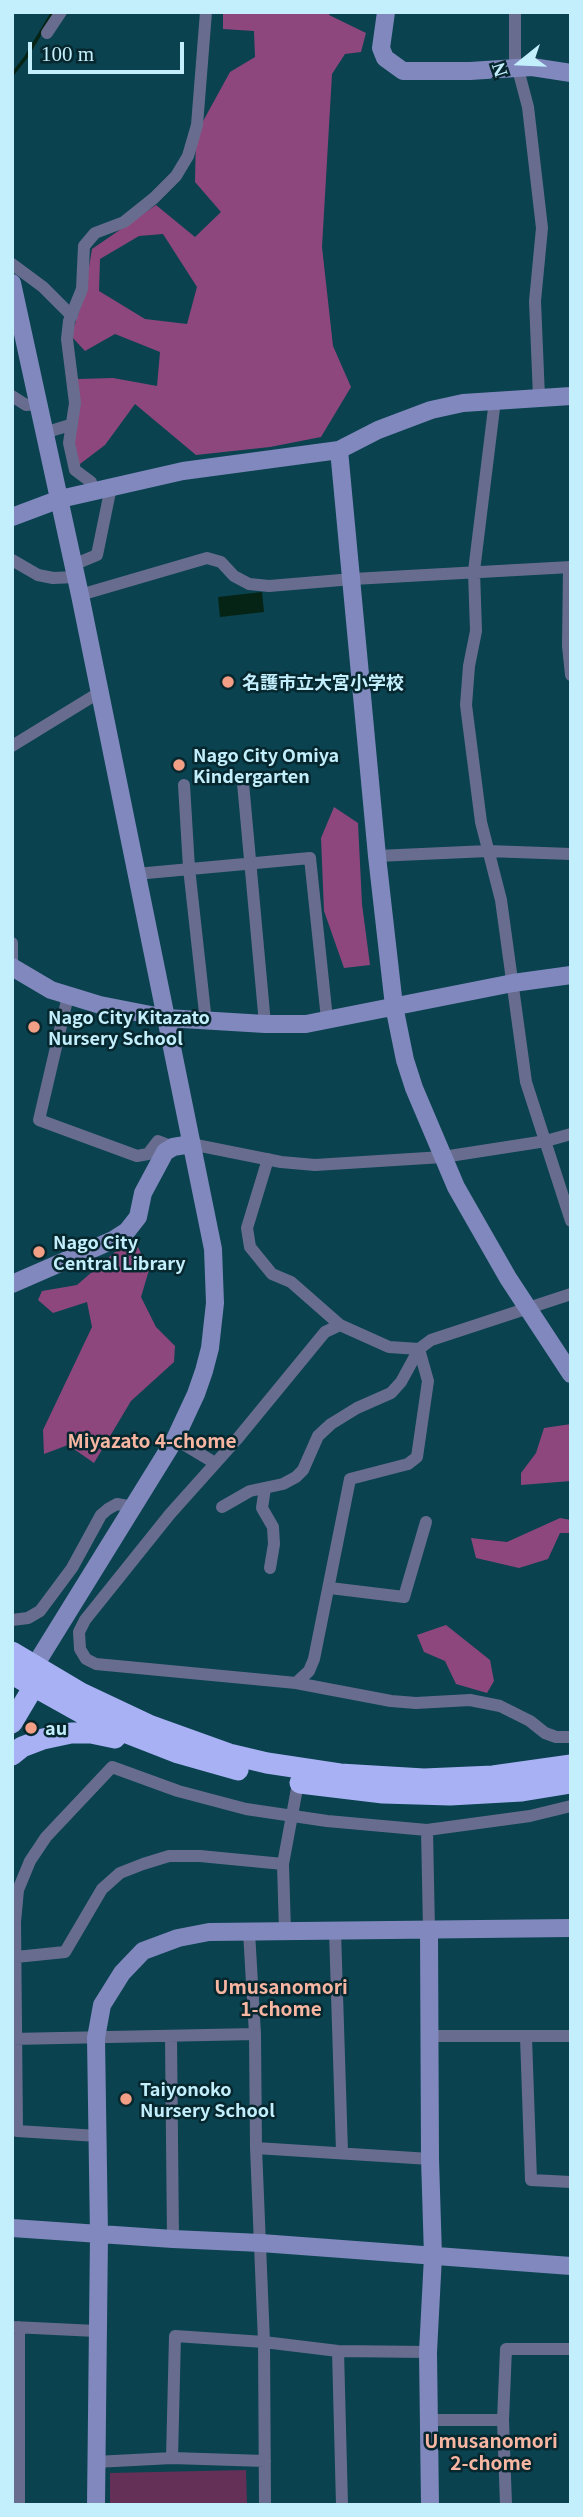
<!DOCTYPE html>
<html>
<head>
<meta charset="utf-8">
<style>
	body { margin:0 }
	#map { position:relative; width:583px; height:2517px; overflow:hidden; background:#0a424f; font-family:Georgia,serif }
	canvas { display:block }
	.frame { position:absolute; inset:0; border:14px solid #c3effc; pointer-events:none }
	.north { position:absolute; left:485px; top:28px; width:70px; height:70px; -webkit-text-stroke:5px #07272f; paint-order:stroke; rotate:252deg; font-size:19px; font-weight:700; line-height:28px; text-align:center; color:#c3effc }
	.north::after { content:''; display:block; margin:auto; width:24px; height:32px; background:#c3effc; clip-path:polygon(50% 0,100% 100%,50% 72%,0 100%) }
	.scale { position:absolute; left:28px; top:42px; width:156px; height:32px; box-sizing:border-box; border:4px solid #c3effc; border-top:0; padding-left:9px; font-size:21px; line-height:24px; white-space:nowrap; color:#c3effc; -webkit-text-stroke:5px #07272f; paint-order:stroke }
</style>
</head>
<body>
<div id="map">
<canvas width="583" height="2517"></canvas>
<div class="frame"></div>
<div class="north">N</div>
<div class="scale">100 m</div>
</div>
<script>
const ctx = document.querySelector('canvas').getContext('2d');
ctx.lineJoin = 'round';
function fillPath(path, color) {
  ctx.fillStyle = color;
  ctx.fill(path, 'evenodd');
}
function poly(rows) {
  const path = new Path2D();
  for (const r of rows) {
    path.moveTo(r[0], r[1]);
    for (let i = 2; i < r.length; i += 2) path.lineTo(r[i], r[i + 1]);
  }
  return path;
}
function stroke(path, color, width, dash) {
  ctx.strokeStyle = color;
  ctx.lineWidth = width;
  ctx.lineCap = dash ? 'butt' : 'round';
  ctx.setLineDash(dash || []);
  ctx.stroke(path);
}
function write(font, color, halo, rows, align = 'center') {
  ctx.font = font + ' Georgia,"Noto Sans JP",serif';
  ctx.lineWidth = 5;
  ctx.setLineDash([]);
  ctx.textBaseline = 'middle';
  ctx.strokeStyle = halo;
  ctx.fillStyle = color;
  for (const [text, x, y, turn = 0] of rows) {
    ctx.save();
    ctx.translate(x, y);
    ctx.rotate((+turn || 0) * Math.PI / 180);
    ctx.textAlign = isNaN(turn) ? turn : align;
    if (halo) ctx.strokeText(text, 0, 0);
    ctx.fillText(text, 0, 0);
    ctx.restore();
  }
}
fillPath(poly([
	[246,2470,247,2505,110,2505,110,2473]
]), '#653057');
fillPath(poly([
	[223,12,330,12,329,15,366,33,361,52,345,54,332,74,322,247,333,346,351,387,321,437,270,447,196,455,135,404,105,445,76,467,71,451,78,379,113,378,157,386,160,352,115,334,85,351,71,336,84,296,92,249,156,205,195,237,221,212,195,182,196,134,230,72,255,57,254,31,223,29],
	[163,234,197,287,187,324,145,319,99,291,100,259,139,236],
	[334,807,358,823,362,904,370,965,344,968,324,911,321,838],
	[130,1239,137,1245,149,1270,141,1297,156,1327,175,1346,174,1362,131,1401,94,1463,68,1445,44,1454,43,1430,92,1327,87,1302,53,1313,38,1300,42,1291,77,1285],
	[571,1424,571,1481,521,1485,521,1473,536,1453,544,1428],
	[560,1518,571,1520,571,1533,560,1533,548,1559,519,1568,476,1558,471,1538,507,1542],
	[446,1625,490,1660,494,1681,487,1693,456,1684,445,1661,424,1652,417,1635]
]), '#8e477c');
fillPath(poly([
	[262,592,264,612,220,617,218,597]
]), '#062415');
stroke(poly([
	[12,75,26,57,53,12]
]), '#062415', 3.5);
stroke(poly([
	[515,12,515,58,528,107,542,228,535,301,539,397],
	[47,33,61,12],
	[12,264,43,287,72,316],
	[12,396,26,405,37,404],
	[495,400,474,571,476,631,469,666,466,705,481,822,501,900,526,1082,571,1221],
	[44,433,70,425],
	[93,491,91,482,75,470,69,443,75,403,67,339,69,321,82,289,84,246,95,233,124,222,154,198,176,176,188,156,197,125,206,12],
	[12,560,38,575,53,578,76,577],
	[73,565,97,555,111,487],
	[569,567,568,646,571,675],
	[80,595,207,558,221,562,234,576,249,584,269,586,353,579,571,567],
	[12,746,100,692],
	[243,783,265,1024],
	[184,785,189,868,206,1022],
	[377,856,488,851,571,854],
	[136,874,310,858,327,1019],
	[12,943,12,969],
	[68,996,39,1120,137,1156,148,1154,158,1141,173,1147],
	[191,1144,281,1162,315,1165,443,1157,546,1141,571,1134],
	[268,1159,247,1228,250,1247,272,1274,291,1282,340,1325],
	[571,1294,431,1340,419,1349,389,1347,340,1325,325,1332,238,1438,170,1514,85,1620,79,1632,80,1649,86,1659,96,1664,296,1683,391,1701,416,1703,470,1700,500,1706,530,1721,545,1733,556,1737,571,1737],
	[175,1439,215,1463],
	[265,1488,262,1508,273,1527,274,1544,270,1568],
	[222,1507,250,1491,283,1484,296,1477,303,1470,318,1436,331,1424,357,1408,391,1393,401,1382,419,1349],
	[330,1588,404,1597,426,1522],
	[12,1620,28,1618,40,1611,72,1568,101,1515,108,1509,117,1504,133,1507],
	[296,1683,309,1671,314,1659,350,1479,408,1464,417,1457,428,1381,419,1349],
	[427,1830,429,1930],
	[335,1931,342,2152],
	[249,1932,255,2034,256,2148,264,2342,265,2505],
	[285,1932,283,1864,298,1783],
	[16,1957,65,1952,102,1889,120,1873,143,1864,169,1856,200,1856,283,1864],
	[431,2036,571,2036],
	[171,2037,173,2239],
	[526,2037,531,2180,571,2182],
	[12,2039,255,2034],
	[98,2136,17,2131,15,1922,18,1890,30,1861,46,1837,112,1767,178,1791,246,1809,327,1821,427,1830,530,1816,571,1806],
	[256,2148,430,2159],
	[13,2327,96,2331],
	[19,2327,19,2505],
	[338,2351,342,2505],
	[430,2420,503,2420],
	[172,2458,175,2336,264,2342,338,2351,428,2352],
	[95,2462,172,2458,265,2461],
	[506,2505,503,2420,506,2349,571,2349]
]), '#686d8f', 12);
stroke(poly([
	[386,12,381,48,385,58,403,71,470,71,532,67,571,73],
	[12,283,80,595,213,1249,215,1303,210,1348,204,1371,196,1394,175,1439,34,1667],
	[339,450,377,856,394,1006,405,1060,414,1088,456,1187,508,1278,571,1374],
	[12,517,60,499,183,471,339,450,378,430,431,410,463,403,571,396],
	[12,967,51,990,100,1005,166,1018,265,1024,306,1024,513,983,571,975],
	[12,1284,113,1240,127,1231,138,1217,143,1193,165,1152,173,1147,191,1144],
	[429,1930,430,2159,433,2256,428,2352,430,2505],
	[12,2228,173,2239,261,2243,571,2266],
	[96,2505,99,2235,96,2038,102,2005,122,1973,143,1951,178,1938,209,1932,571,1928]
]), '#8188bd', 18);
stroke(poly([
	[12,1652,81,1693,151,1726,229,1754,267,1763,340,1774,424,1779,493,1776,571,1765],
	[12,1674,89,1717,114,1728,178,1753,238,1770],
	[12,1723,34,1686,34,1673],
	[12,1755,22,1747,43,1739,71,1733,91,1733,115,1738],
	[300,1783,383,1793,450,1795,522,1791,571,1783]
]), '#a8b1f3', 21);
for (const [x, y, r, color] of [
	[228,682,7,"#f39f85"],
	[179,765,7,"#f39f85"],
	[34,1027,7,"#f39f85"],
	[39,1252,7,"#f39f85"],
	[31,1728,7,"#f39f85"],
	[126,2099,7,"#f39f85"]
]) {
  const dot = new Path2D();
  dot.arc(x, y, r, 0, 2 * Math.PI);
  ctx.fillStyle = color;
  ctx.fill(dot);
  stroke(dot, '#07272f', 2.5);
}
write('bold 18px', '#c3effc', '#07272f', [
	["名護市立大宮小学校",242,682],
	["Nago City Omiya",193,755],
	["Kindergarten",193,776],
	["Nago City Kitazato",48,1017],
	["Nursery School",48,1038],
	["Nago City",53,1242],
	["Central Library",53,1263],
	["au",45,1728],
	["Taiyonoko",140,2089],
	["Nursery School",140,2110]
], 'left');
write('bold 19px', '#f6b6a2', '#07272f', [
	["Miyazato 4-chome",152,1441],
	["Umusanomori",281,1987],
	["1-chome",281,2009],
	["Umusanomori",491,2441],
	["2-chome",491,2463]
]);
</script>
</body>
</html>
